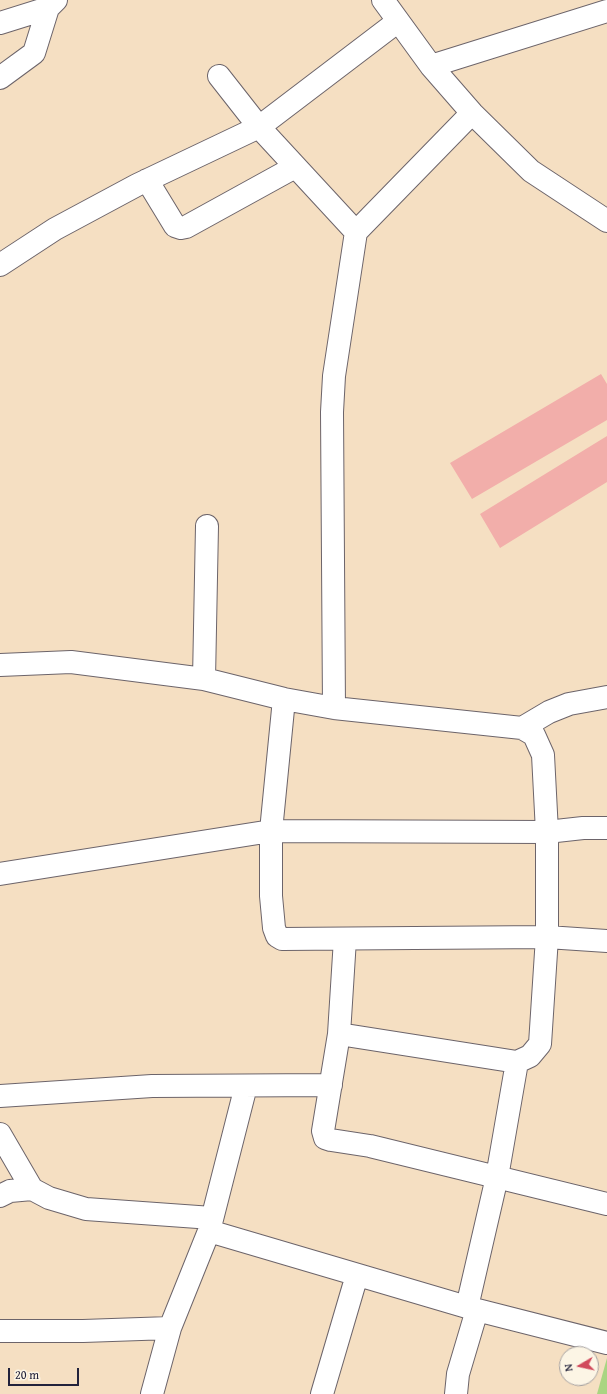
<!DOCTYPE html>
<html>
<head>
<meta charset="utf-8">
<style>
	body { margin:0 }
	#map { position:relative; width:607px; height:1394px; overflow:hidden; background:#f5dfc2; font-family:"Gentium Book Plus",serif }
	canvas { display:block }
	.north { position:absolute; left:559px; top:1346px; width:40px; height:40px; box-sizing:border-box; background:#fcf5e5; border:1px solid #a5a1a1; border-radius:50%; rotate:261deg; font-size:11px; font-weight:700; line-height:16px; text-align:center; color:#22223b }
	.north::after { content:''; display:block; margin:auto; width:14px; height:18px; background:#d1495b; clip-path:polygon(50% 0,100% 100%,50% 72%,0 100%) }
	.scale { position:absolute; left:8px; top:1368px; width:71px; height:18px; box-sizing:border-box; border:2px solid #22223b; border-top:0; padding-left:5px; font-size:12px; line-height:14px; white-space:nowrap; color:#22223b; -webkit-text-stroke:3px #fcf5e5; paint-order:stroke }
</style>
</head>
<body>
<div id="map">
<canvas width="607" height="1394"></canvas>
<div class="north">N</div>
<div class="scale">20 m</div>
</div>
<script>
const ctx = document.querySelector('canvas').getContext('2d');
ctx.lineJoin = 'round';
function fillPath(path, color) {
  ctx.fillStyle = color;
  ctx.fill(path, 'evenodd');
}
function poly(rows) {
  const path = new Path2D();
  for (const r of rows) {
    path.moveTo(r[0], r[1]);
    for (let i = 2; i < r.length; i += 2) path.lineTo(r[i], r[i + 1]);
  }
  return path;
}
function stroke(path, color, width, dash) {
  ctx.strokeStyle = color;
  ctx.lineWidth = width;
  ctx.lineCap = dash ? 'butt' : 'round';
  ctx.setLineDash(dash || []);
  ctx.stroke(path);
}
fillPath(poly([
	[607,1358,607,1394,597,1394]
]), '#a9d582');
fillPath(poly([
	[601,374,607,384,607,420,472,499,450,463],
	[607,436,607,482,500,548,480,514]
]), '#f2aeaa');
const minor = poly([
	[383,0,431,66,472,113,531,171,607,221],
	[0,23,48,8],
	[431,66,607,11],
	[219,76,259,127,356,232],
	[0,78,34,53,48,8,56,0],
	[147,180,175,226,181,228,186,227,295,167],
	[0,265,55,229,137,185,259,127,397,22],
	[0,665,71,662,204,679,284,699,334,708,522,728,534,735,543,755,547,832,547,937,540,1044,530,1056,517,1062,339,1034],
	[204,679,207,526],
	[284,699,271,831,271,896,274,928,277,936,282,939,547,937,607,941],
	[334,708,332,412,334,376,356,232,472,113],
	[522,728,549,712,569,704,607,697],
	[0,874,271,831,547,832,583,828,607,828],
	[345,939,339,1034,323,1131,325,1138,331,1140,370,1146,607,1204],
	[0,1096,152,1086,331,1085],
	[0,1134,32,1189,49,1198,86,1209,212,1218],
	[0,1196,10,1191,32,1189],
	[209,1231,477,1310,607,1343],
	[467,1307,497,1177,517,1062],
	[0,1331,83,1331,170,1328],
	[152,1394,170,1328,209,1231,246,1086],
	[322,1394,357,1275],
	[456,1394,458,1374,477,1310]
]);
stroke(minor, '#6c646a', 24);
stroke(minor, '#fff', 22);
</script>
</body>
</html>
